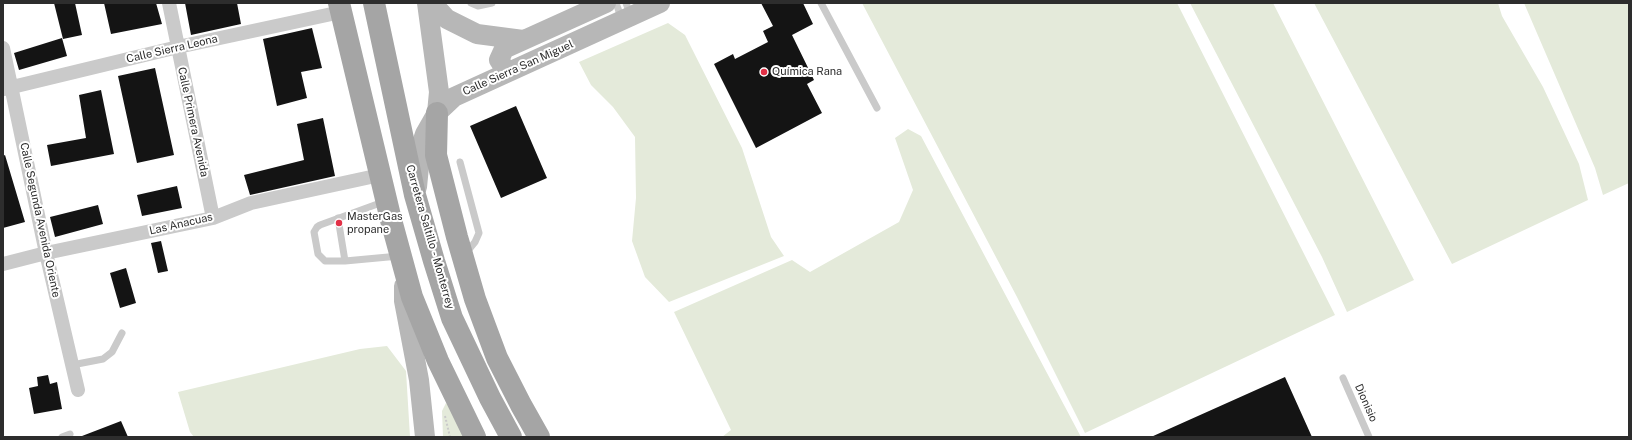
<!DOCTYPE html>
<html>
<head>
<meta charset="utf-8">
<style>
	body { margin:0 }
	#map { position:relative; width:1632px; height:440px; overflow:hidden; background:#fff; font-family:"Public Sans",sans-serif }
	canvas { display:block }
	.frame { position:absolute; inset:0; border:4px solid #2d2d2d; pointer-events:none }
</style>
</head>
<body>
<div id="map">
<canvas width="1632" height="440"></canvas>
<div class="frame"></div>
</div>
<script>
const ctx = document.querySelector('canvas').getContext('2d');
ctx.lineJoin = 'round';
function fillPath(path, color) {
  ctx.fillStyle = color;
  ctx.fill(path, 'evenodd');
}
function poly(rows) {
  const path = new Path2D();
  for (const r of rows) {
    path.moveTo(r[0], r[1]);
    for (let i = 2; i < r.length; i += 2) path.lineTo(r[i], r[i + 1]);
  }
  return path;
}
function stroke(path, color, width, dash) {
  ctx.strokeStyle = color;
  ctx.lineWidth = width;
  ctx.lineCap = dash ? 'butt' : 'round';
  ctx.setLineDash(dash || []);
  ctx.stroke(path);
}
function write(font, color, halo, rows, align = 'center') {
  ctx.font = font + ' "Public Sans",sans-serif';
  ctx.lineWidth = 4;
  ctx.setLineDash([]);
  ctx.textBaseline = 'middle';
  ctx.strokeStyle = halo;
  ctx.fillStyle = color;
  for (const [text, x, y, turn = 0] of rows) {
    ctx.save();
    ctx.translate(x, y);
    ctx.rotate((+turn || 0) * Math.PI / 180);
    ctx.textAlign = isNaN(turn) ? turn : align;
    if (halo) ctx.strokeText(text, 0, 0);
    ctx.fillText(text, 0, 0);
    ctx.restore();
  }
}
fillPath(poly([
	[862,3,1177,3,1335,315,1085,433,1017,297],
	[1190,3,1273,3,1414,280,1347,312,1322,257],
	[1314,3,1498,3,1502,16,1543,87,1579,164,1588,200,1452,264],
	[1524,3,1629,3,1629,183,1603,195,1595,168],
	[668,23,685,35,742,148,771,237,784,256,669,302,645,277,632,241,636,198,635,137,613,107,591,85,579,62],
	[908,129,921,136,1081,437,722,437,731,430,674,312,792,260,810,272,899,222,913,190,895,138],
	[387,346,406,371,410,437,194,437,190,432,178,392,360,349],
	[446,403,453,408,468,437,443,437,442,411]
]), '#e4eada');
fillPath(poly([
	[54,3,75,3,82,35,63,39],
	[104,3,156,3,162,24,111,34],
	[185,3,237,3,241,24,191,35],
	[761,3,803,3,813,24,792,35,814,80,807,84,822,113,756,148,714,64,733,54,735,59,768,42,763,31,773,26],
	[312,28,322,68,301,72,307,98,277,106,263,39],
	[62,38,67,56,19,70,14,53],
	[155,68,174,155,137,163,118,76],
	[101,90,114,154,51,166,47,145,86,138,79,95],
	[516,106,547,178,501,198,470,126],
	[323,118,335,176,250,195,244,175,304,160,297,124],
	[5,155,25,222,3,228,3,156],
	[177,186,182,208,142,216,137,195],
	[98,205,103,224,55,237,50,217],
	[161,241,168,271,158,273,151,243],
	[126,268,136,303,120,308,110,273],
	[48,375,50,384,57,382,62,409,34,414,29,388,38,386,37,377],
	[1285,377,1312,437,1151,437],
	[121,421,128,437,82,437,82,436]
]), '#141414');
stroke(poly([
	[445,416,450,437]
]), '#cacaca', 2, [2, 2]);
stroke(poly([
	[471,3,478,6,492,3],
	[616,3,622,20],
	[626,3,630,14],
	[821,3,877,108],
	[460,162,479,233,475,242,466,253],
	[338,218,345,261,325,261,318,254,314,232,317,227,320,225,383,202],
	[345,261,399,256],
	[72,365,103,359,112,352,122,333],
	[1343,378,1369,437],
	[62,437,70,434]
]), '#cacaca', 7);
stroke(poly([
	[169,3,213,218],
	[3,48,46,253,78,390],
	[4,89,178,47,341,12],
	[3,264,46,253,213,218,251,203,380,175]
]), '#cacaca', 14);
stroke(poly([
	[427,3,439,92,437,113],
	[432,3,447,19,477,34,523,40],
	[507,72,499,60,504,49,606,3],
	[417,187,421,146,425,134,437,113,454,97,660,3],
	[404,286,404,301,419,380,425,437]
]), '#b7b7b7', 20);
stroke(poly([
	[339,3,391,220,412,297,438,361,475,437],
	[374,3,415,195,434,261,452,318,490,398,511,437],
	[437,113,436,155,457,237,475,299,497,358,521,405,539,437]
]), '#a5a5a5', 22);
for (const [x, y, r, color] of [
	[764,72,4,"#e23046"],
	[339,223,4,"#e23046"]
]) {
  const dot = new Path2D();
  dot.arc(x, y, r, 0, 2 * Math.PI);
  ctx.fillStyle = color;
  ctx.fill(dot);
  stroke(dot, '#fff', 1.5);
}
write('11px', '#2d2d2d', '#fff', [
	["Calle Sierra Leona",172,49,-13],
	["Calle Sierra San Miguel",518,68,-24],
	["Calle Primera Avenida",193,122,78],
	["Calle Segunda Avenida Oriente",40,220,78],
	["Las Anacuas",181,224,-13],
	["Carretera Saltillo - Monterrey",430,237,74],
	["Dionisio",1366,403,66]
]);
write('11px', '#2d2d2d', '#fff', [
	["Química Rana",772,72],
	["MasterGas",347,217],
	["propane",347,230]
], 'left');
</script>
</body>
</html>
